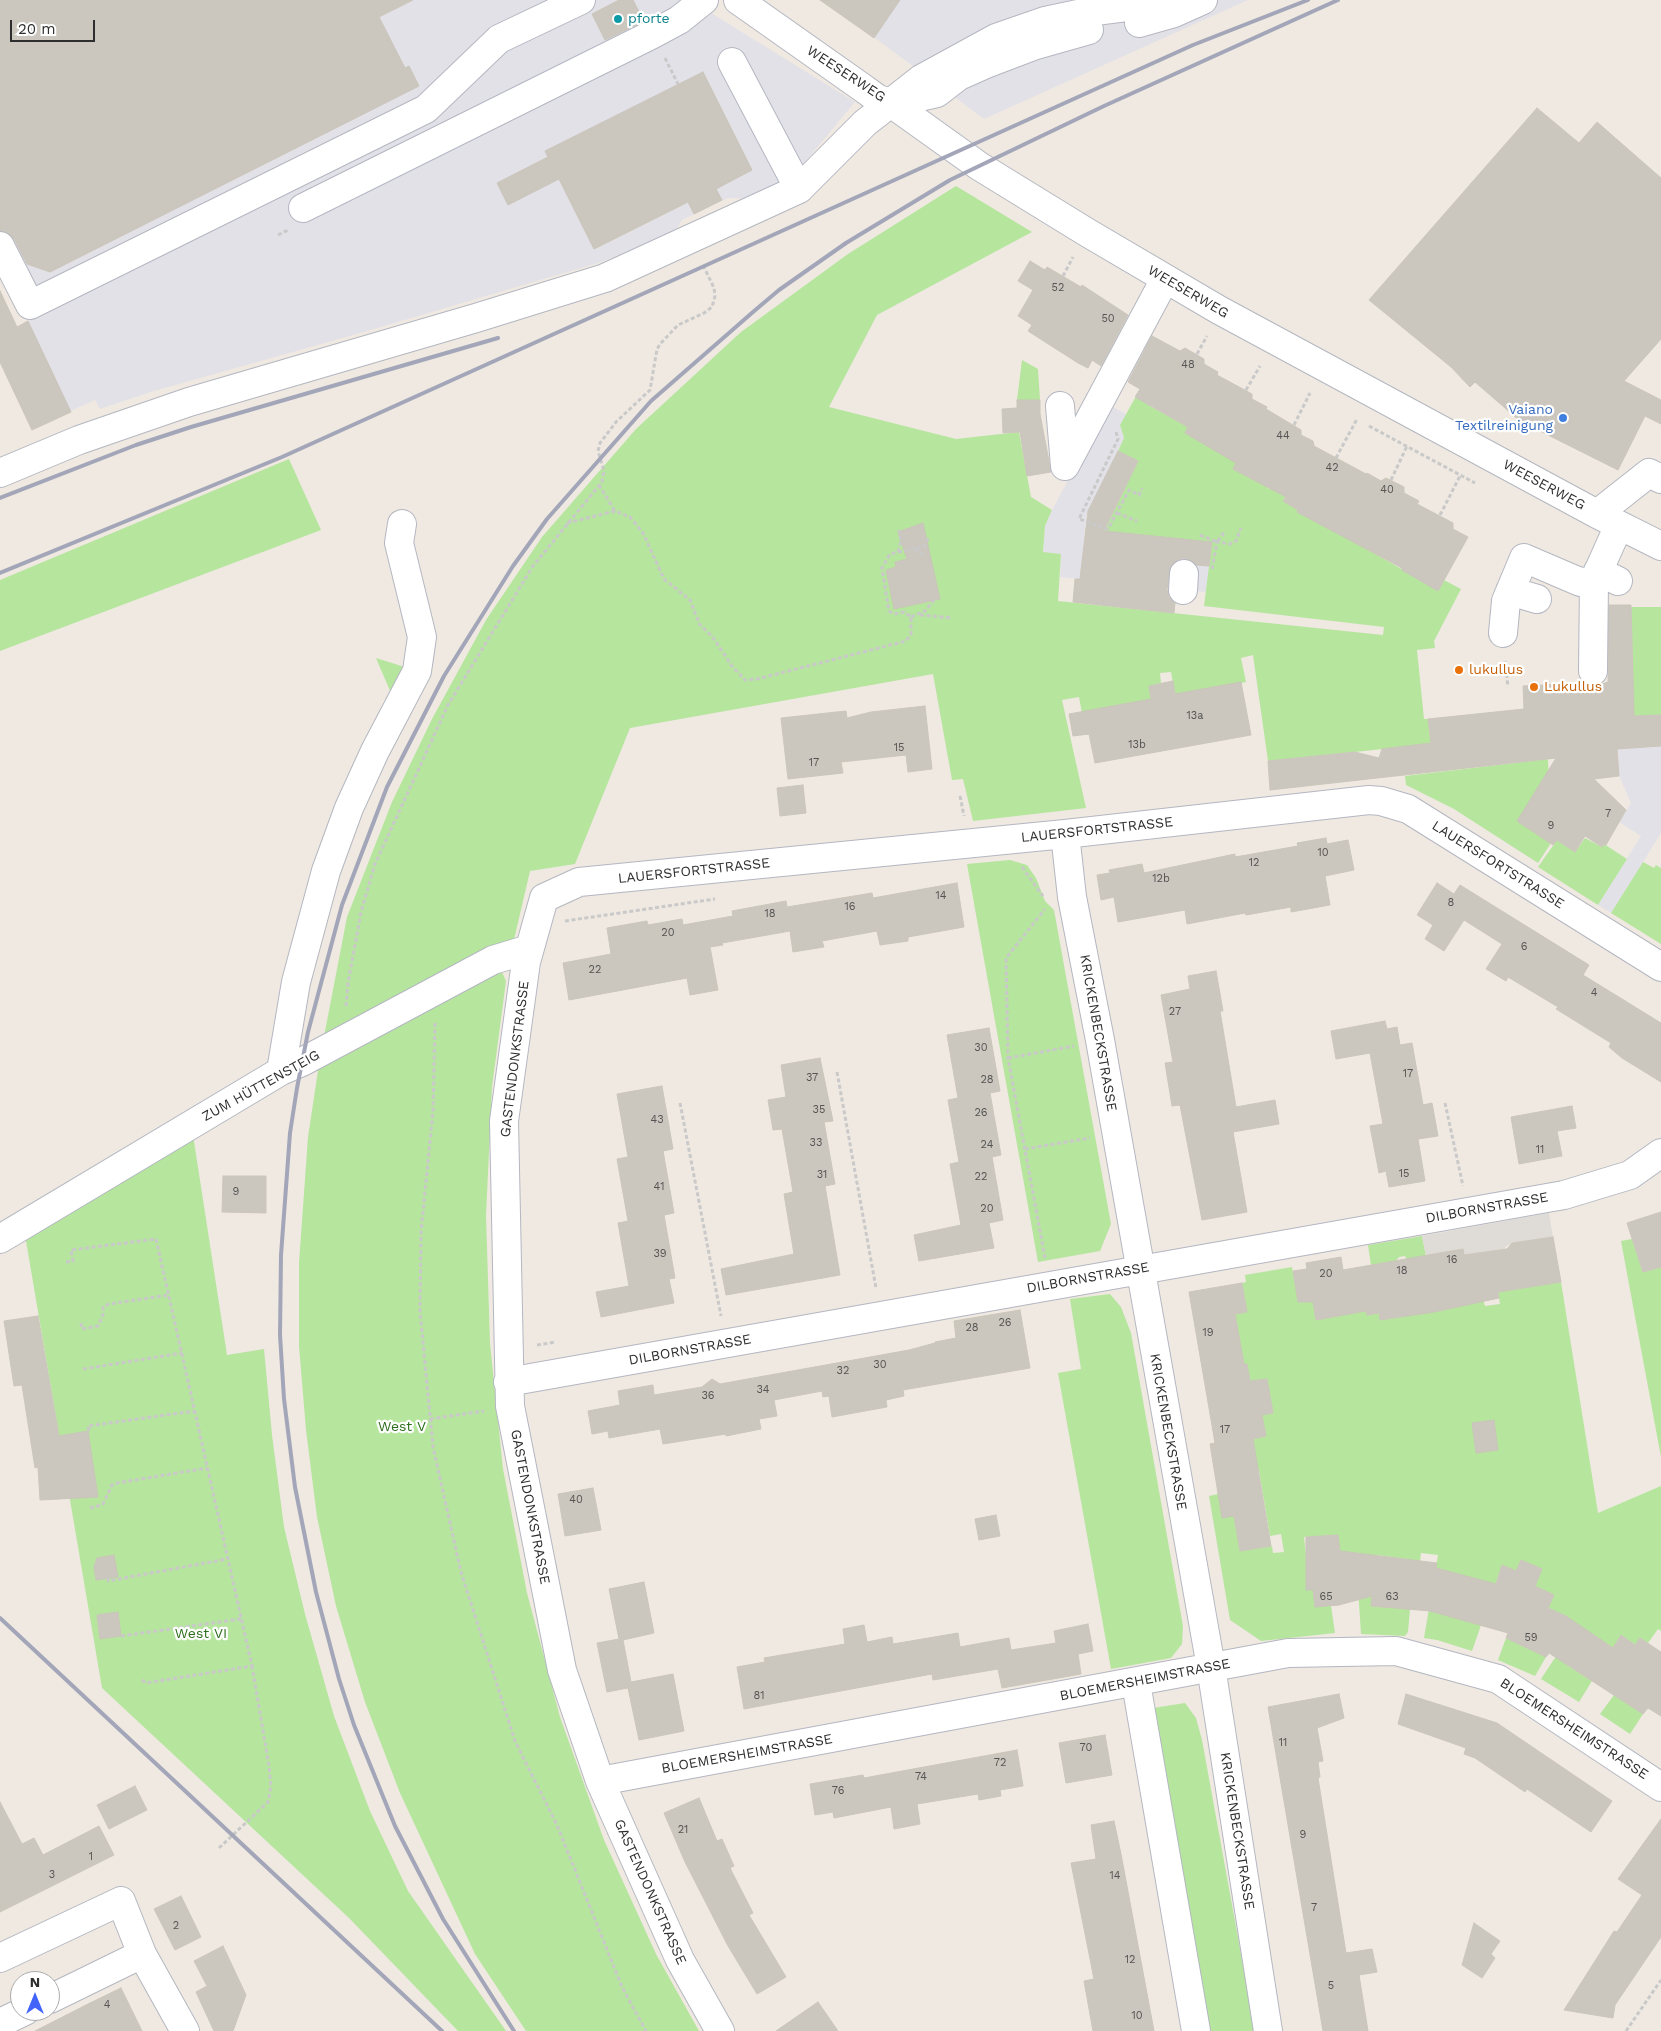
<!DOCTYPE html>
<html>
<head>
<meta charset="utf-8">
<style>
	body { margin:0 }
	#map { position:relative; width:1661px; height:2031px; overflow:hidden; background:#efe9e1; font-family:"Work Sans",sans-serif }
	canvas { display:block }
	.north { position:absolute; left:10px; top:1971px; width:50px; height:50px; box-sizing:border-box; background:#fff; border:1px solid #ababab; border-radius:50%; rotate:0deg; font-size:14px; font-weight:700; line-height:20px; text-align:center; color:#2e2e2e }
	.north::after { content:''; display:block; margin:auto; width:18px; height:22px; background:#4264fb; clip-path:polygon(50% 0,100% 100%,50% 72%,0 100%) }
	.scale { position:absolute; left:10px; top:20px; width:85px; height:22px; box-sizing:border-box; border:2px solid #2e2e2e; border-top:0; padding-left:6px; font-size:15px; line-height:18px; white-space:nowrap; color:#2e2e2e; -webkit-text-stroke:4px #fff; paint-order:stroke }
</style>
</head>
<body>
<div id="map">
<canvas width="1661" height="2031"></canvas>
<div class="north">N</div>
<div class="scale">20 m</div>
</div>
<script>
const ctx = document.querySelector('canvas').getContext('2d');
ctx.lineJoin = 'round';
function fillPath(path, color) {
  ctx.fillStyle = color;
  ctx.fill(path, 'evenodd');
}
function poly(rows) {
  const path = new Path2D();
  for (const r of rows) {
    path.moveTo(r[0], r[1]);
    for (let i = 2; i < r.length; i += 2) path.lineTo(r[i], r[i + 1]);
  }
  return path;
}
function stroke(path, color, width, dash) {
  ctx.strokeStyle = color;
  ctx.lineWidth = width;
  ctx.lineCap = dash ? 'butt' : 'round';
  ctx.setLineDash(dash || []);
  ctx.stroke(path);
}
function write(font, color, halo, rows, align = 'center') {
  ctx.font = font + ' "Work Sans",sans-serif';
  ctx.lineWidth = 4.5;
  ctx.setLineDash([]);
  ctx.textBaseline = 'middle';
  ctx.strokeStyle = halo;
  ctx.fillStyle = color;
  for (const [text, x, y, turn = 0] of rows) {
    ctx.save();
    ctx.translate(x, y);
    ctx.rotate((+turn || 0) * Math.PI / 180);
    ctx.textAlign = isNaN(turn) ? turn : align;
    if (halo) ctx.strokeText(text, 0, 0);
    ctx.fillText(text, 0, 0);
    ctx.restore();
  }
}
fillPath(poly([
	[0,0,690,0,855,102,790,180,757,199,728,198,682,220,674,234,598,263,364,332,154,391,100,409,95,400,66,413,28,321,0,268],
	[824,0,1248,0,984,119],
	[1109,405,1126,414,1120,425,1124,438,1086,516,1083,554,1209,566,1206,592,1060,577,1061,554,1043,553,1045,526,1052,510],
	[1661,746,1661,833,1611,913,1598,905,1641,836,1619,822,1631,803,1619,776,1617,749]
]), '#e3e1e8');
fillPath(poly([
	[956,186,1032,232,877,315,829,407,956,439,1019,432,1031,497,1052,510,1045,526,1043,552,1061,554,1058,601,1383,635,1384,627,1204,606,1212,542,1104,532,1138,461,1118,451,1124,438,1120,425,1135,398,1137,398,1139,395,1150,406,1188,427,1185,433,1237,458,1249,478,1253,477,1268,485,1267,488,1270,489,1272,486,1287,494,1283,501,1298,510,1298,512,1318,520,1317,523,1320,522,1438,590,1444,580,1461,589,1434,641,1435,648,1417,650,1424,719,1428,719,1431,744,1268,761,1253,655,1241,658,1246,682,1181,694,1178,710,1171,672,1160,673,1161,683,1149,686,1154,714,1086,735,1079,697,1062,700,1086,808,973,821,963,779,952,780,933,674,630,728,575,864,530,871,513,944,322,1047,347,917,392,802,432,719,486,620,542,537,636,429,741,332,848,254],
	[1022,360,1038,369,1040,400,1017,400],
	[289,459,321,530,0,651,0,580],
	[1631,607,1661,607,1661,715,1627,716,1633,677],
	[376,658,411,669,394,700],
	[1548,759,1551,843,1538,863,1454,809,1406,785,1405,776],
	[1585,838,1602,847,1604,844,1627,859,1598,905,1538,867,1557,840,1575,852],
	[1010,860,1027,865,1036,878,1045,901,1054,910,1111,1224,1100,1251,1038,1262,967,864],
	[1643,862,1654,868,1656,865,1661,868,1661,944,1611,913],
	[501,970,506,981,492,1087,486,1216,490,1343,503,1469,527,1593,560,1717,604,1840,656,1954,699,2031,526,2031,475,1954,400,1793,365,1702,336,1606,317,1517,306,1430,299,1346,299,1263,308,1137,319,1064],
	[193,1135,227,1355,264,1349,272,1435,284,1527,305,1614,334,1716,370,1811,408,1891,506,2031,458,2031,349,1918,102,1688,25,1235],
	[1422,1236,1426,1256,1407,1260,1405,1256,1399,1257,1396,1261,1371,1265,1368,1245],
	[1632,1239,1643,1272,1661,1267,1661,1457,1621,1241],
	[1292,1267,1298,1301,1313,1302,1316,1320,1339,1316,1337,1302,1363,1289,1367,1315,1379,1313,1380,1320,1401,1317,1433,1298,1434,1312,1453,1308,1482,1296,1485,1306,1500,1304,1498,1292,1561,1282,1598,1513,1661,1486,1661,1631,1658,1629,1648,1643,1640,1638,1635,1645,1621,1635,1613,1648,1589,1632,1567,1665,1592,1681,1579,1702,1541,1679,1570,1635,1566,1616,1548,1608,1554,1595,1535,1586,1542,1569,1521,1560,1516,1571,1502,1565,1472,1651,1437,1640,1424,1638,1438,1555,1421,1553,1420,1561,1377,1555,1371,1606,1410,1609,1408,1632,1405,1636,1361,1634,1357,1573,1342,1573,1338,1535,1304,1537,1308,1573,1313,1590,1315,1606,1331,1606,1335,1633,1261,1641,1230,1620,1209,1496,1218,1494,1234,1516,1240,1551,1272,1546,1273,1553,1284,1552,1281,1534,1270,1536,1259,1471,1241,1441,1266,1436,1262,1415,1273,1413,1267,1379,1250,1381,1247,1364,1238,1365,1235,1343,1240,1342,1235,1314,1247,1312,1242,1283,1246,1282,1245,1275],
	[1110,1294,1121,1307,1131,1333,1183,1626,1182,1644,1171,1658,1111,1669,1058,1373,1081,1369,1070,1299],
	[1506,1638,1546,1657,1535,1676,1498,1660],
	[1614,1695,1643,1714,1630,1734,1600,1714],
	[1185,1703,1196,1718,1202,1740,1255,2031,1210,2031,1153,1708]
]), '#b6e59e');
fillPath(poly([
	[1549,1213,1553,1237,1512,1243,1505,1247,1505,1249,1492,1251,1464,1255,1426,1256,1422,1236]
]), '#dfdcd8');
const building = poly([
	[0,0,413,0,379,17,405,68,409,66,419,86,50,272,27,264,14,239,8,233,0,231,0,0],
	[619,0,633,0,644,21,605,40,592,14,619,0],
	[820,0,900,0,874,38,820,0],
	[703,72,752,170,716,189,722,200,694,214,688,202,594,249,559,179,508,205,497,183,548,157,545,151,703,72],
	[1537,108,1579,143,1597,122,1661,178,1661,339,1624,381,1661,400,1661,424,1645,416,1618,470,1520,421,1475,382,1470,387,1451,367,1369,300,1537,108],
	[1030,261,1045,270,1047,267,1081,287,1082,285,1128,315,1101,366,1092,360,1088,368,1078,363,1028,331,1032,325,1018,316,1033,290,1018,281,1030,261],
	[0,291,17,327,28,321,71,412,32,430,0,362,0,291],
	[1152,336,1180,351,1185,348,1204,359,1204,364,1218,372,1217,375,1252,394,1252,399,1267,407,1266,409,1301,430,1301,435,1313,441,1314,446,1366,474,1367,473,1381,481,1386,478,1404,487,1404,493,1419,501,1417,504,1453,523,1453,529,1468,537,1438,591,1402,570,1402,568,1297,512,1298,510,1283,501,1286,497,1233,469,1236,463,1185,433,1188,427,1135,397,1140,389,1128,382,1152,336],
	[1017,400,1040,400,1040,414,1051,472,1027,476,1020,432,1003,433,1002,409,1017,408,1017,400],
	[1118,451,1138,461,1104,531,1212,542,1209,566,1196,565,1184,558,1177,560,1171,566,1167,589,1169,597,1175,603,1174,613,1073,602,1075,579,1080,579,1088,511,1118,451],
	[923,523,940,599,894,609,886,570,896,567,895,562,907,559,898,532,923,523],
	[1609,605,1631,605,1634,716,1661,715,1661,746,1617,749,1619,776,1594,779,1626,810,1606,845,1604,844,1602,847,1585,836,1575,852,1557,840,1553,845,1517,821,1556,758,1270,790,1268,761,1355,752,1379,758,1382,749,1431,743,1428,719,1524,709,1523,686,1584,683,1593,687,1608,682,1609,605],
	[1173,681,1175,694,1241,682,1251,735,1095,763,1089,734,1073,736,1069,714,1151,699,1149,686,1173,681],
	[925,706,932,769,908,772,906,755,841,762,843,773,788,779,781,718,846,711,847,718,871,712,925,706],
	[803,785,806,813,780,816,777,788,803,785],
	[1326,838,1327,844,1348,840,1354,870,1325,876,1330,905,1291,912,1291,907,1246,915,1245,913,1187,924,1185,910,1118,922,1114,897,1101,900,1097,875,1110,873,1109,870,1142,864,1144,873,1235,854,1235,857,1298,846,1297,843,1326,838],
	[957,883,964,927,908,937,908,941,880,945,877,931,822,941,824,947,793,952,790,931,722,943,723,945,710,947,718,990,690,995,687,978,569,1000,563,963,611,954,607,928,647,921,648,925,682,919,683,925,733,916,732,911,786,901,787,907,872,893,873,898,957,883],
	[1437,883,1454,894,1460,885,1589,965,1583,975,1661,1023,1661,1082,1622,1058,1609,1047,1611,1043,1556,1009,1558,1007,1508,977,1506,981,1486,969,1502,944,1464,920,1444,951,1425,939,1433,925,1417,915,1437,883],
	[1216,971,1223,1011,1220,1011,1236,1107,1275,1100,1279,1124,1233,1132,1247,1212,1202,1220,1180,1105,1172,1106,1165,1063,1173,1062,1161,995,1190,989,1188,976,1216,971],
	[1385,1021,1387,1029,1397,1027,1400,1045,1412,1043,1423,1105,1432,1103,1438,1136,1418,1139,1425,1181,1389,1187,1386,1171,1379,1173,1370,1126,1383,1124,1370,1053,1336,1059,1331,1031,1385,1021],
	[989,1028,1000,1091,990,1093,1001,1155,992,1157,1003,1220,989,1223,994,1248,919,1261,914,1235,961,1225,950,1164,959,1162,948,1100,958,1098,947,1035,989,1028],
	[820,1058,833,1121,824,1122,835,1184,825,1186,840,1275,726,1295,721,1269,794,1254,784,1194,793,1192,782,1129,773,1130,768,1100,786,1097,781,1065,820,1058],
	[662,1086,673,1149,663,1151,674,1213,664,1215,675,1278,669,1279,674,1303,601,1317,596,1292,629,1286,618,1223,628,1221,617,1159,628,1157,617,1094,662,1086],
	[1572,1106,1576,1128,1557,1131,1562,1156,1519,1164,1511,1117,1572,1106],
	[223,1176,266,1176,266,1213,222,1212,223,1176],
	[1661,1212,1661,1267,1643,1272,1627,1223,1661,1212],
	[1553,1237,1561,1282,1498,1292,1499,1298,1434,1312,1380,1320,1379,1313,1367,1315,1366,1311,1316,1320,1313,1302,1298,1302,1293,1271,1307,1269,1306,1263,1341,1257,1343,1270,1463,1249,1464,1255,1507,1249,1512,1243,1553,1237],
	[1242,1283,1247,1312,1235,1314,1244,1364,1247,1364,1250,1381,1267,1379,1273,1413,1262,1415,1266,1436,1253,1439,1271,1546,1240,1551,1234,1516,1222,1518,1210,1444,1215,1443,1189,1292,1242,1283],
	[1020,1310,1030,1368,903,1390,904,1396,886,1400,887,1407,832,1417,829,1396,823,1397,822,1391,774,1400,777,1416,759,1419,761,1429,726,1436,726,1434,663,1444,660,1429,609,1438,608,1431,592,1434,588,1411,620,1405,618,1391,653,1385,654,1395,702,1387,712,1379,720,1384,909,1350,935,1343,935,1342,956,1338,954,1321,1020,1310],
	[38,1316,59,1436,88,1431,98,1497,40,1500,38,1467,35,1468,22,1385,14,1386,4,1321,38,1316],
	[1494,1420,1498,1450,1476,1453,1472,1423,1494,1420],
	[593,1488,601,1530,565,1536,558,1494,593,1488],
	[996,1515,1000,1536,979,1540,975,1519,996,1515],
	[1338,1535,1340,1551,1437,1563,1436,1568,1496,1584,1502,1565,1516,1571,1521,1560,1542,1569,1535,1586,1554,1595,1548,1608,1566,1616,1613,1648,1621,1635,1635,1645,1640,1638,1661,1652,1661,1716,1648,1708,1643,1714,1549,1653,1546,1657,1506,1638,1508,1633,1430,1611,1371,1606,1372,1596,1339,1605,1315,1607,1313,1590,1306,1590,1306,1537,1338,1535],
	[114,1555,118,1577,96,1580,94,1567,97,1558,114,1555],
	[644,1582,654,1633,623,1640,631,1682,673,1674,684,1731,639,1740,628,1688,607,1692,597,1643,619,1639,609,1589,644,1582],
	[118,1612,121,1636,100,1639,97,1615,118,1612],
	[1088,1624,1093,1651,1078,1654,1081,1674,1002,1688,998,1669,933,1680,932,1674,744,1709,737,1667,765,1662,764,1658,845,1644,843,1629,864,1625,867,1642,892,1637,893,1644,958,1633,960,1647,1009,1638,1011,1650,1056,1643,1054,1631,1088,1624],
	[1339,1694,1344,1718,1317,1728,1323,1761,1318,1762,1320,1777,1318,1778,1346,1953,1372,1949,1377,1972,1359,1975,1368,2031,1323,2031,1268,1707,1339,1694],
	[1406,1694,1497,1723,1612,1801,1591,1832,1527,1789,1525,1792,1475,1758,1464,1754,1466,1748,1398,1724,1406,1694],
	[1105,1735,1112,1775,1066,1783,1059,1743,1105,1735],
	[1017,1750,1023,1786,1000,1790,1001,1796,979,1800,978,1794,917,1804,920,1824,894,1829,891,1807,834,1818,833,1812,815,1815,810,1784,863,1775,864,1778,1017,1750],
	[135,1786,147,1810,109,1829,97,1805,135,1786],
	[699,1798,717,1841,722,1839,734,1866,730,1868,753,1913,749,1915,786,1977,757,1994,728,1946,685,1862,664,1813,699,1798],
	[0,1802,22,1844,34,1838,43,1855,99,1826,114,1855,0,1912,0,1802],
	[1661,1819,1661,1937,1615,2005,1613,2018,1564,2010,1614,1931,1617,1932,1642,1895,1618,1879,1661,1819],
	[1114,1821,1121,1854,1154,2031,1093,2031,1084,1981,1094,1979,1071,1863,1096,1859,1091,1825,1114,1821],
	[181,1896,201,1937,175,1950,154,1909,181,1896],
	[1474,1923,1500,1941,1491,1954,1495,1958,1482,1978,1462,1965,1474,1923],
	[223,1946,246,1995,233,2031,214,2031,196,1992,207,1986,194,1961,223,1946],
	[121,1988,142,2031,35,2031,90,2003,121,1988],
	[818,2002,838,2031,776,2031,818,2002]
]);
fillPath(building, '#cbc7bf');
stroke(building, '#cbc5ba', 1);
const minor = poly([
	[738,0,860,86,878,99,891,103,979,166,1088,233,1219,310,1597,514,1661,546],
	[1139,23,1174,13,1203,0],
	[732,62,799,189],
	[897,102,937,93,959,76,986,64,1036,45,1089,30],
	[303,208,653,34,679,20,704,0],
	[0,246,30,305,426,109,499,39,581,0],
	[1060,406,1065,466,1165,279],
	[0,473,79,440,189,402,476,318,605,278,799,189,865,123,921,79,996,38,1045,21,1087,12,1151,4,1161,0],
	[1597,514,1649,473,1661,479],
	[1598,571,1618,581],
	[1183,590,1184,574],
	[1510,591,1537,599],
	[1503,633,1506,601,1524,558,1580,582,1594,581,1619,525],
	[1593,671,1594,581],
	[1065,834,1072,897,1100,1040,1211,1667,1268,2031],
	[281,1071,296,982,326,871,349,808,375,751,417,671,422,637,399,543,402,524],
	[0,1239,281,1071,302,1062,493,960,529,949],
	[508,1382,1564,1195,1630,1175,1661,1153],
	[1136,1683,1196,2031],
	[600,1781,1288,1653,1396,1651,1498,1679,1661,1787],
	[0,1958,121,1901,142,1954,185,2031],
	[50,1999,142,1954],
	[0,2023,25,2011],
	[720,2031,680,1960,600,1781,562,1670,510,1406,504,1121,526,962,544,898,579,882,1065,834,1369,800,1381,801,1408,809,1661,967]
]);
stroke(minor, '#b4b7c1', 30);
stroke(poly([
	[665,58,678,84],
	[278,235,288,230],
	[1063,276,1073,257],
	[1197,354,1207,336],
	[1246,390,1260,366],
	[1294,425,1310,393],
	[1369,426,1475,483],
	[1116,432,1118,439,1079,519,1108,529,1129,490,1139,495,1142,488],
	[1336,458,1357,419],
	[1391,480,1407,446],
	[599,485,615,511],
	[1117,513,1137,521],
	[1440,515,1460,476],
	[567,523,615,511,630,517,643,533,664,579,690,600,700,625,712,636,732,666,745,680,757,679,906,641,911,634,911,617,904,612,894,614,889,611,882,568,890,554,925,546,928,538],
	[1200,535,1217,542,1225,531],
	[915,549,925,556],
	[898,552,901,541,899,530],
	[1212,569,1217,542,1230,544,1236,541,1241,528],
	[920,615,952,618],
	[911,617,925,611,934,600],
	[1505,661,1508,687],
	[960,796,964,816],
	[1022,867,1043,896],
	[565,921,715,899],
	[346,1006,348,983,361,912,375,864,448,705,533,566,602,482,604,471,598,451,600,443,616,422,650,390,657,349,661,343,678,325,704,313,712,307,715,296,714,288,703,265],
	[435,1023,433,1111,421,1232,420,1311,433,1447,461,1572,515,1741,557,1825,622,1987,646,2031],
	[1008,1058,1074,1046],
	[837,1072,876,1288],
	[680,1103,721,1316],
	[1445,1103,1463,1186],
	[1025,1149,1090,1138],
	[1045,1258,1008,1058,1006,958,1045,909],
	[66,1262,73,1261,71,1250,156,1239,252,1666,146,1683,142,1680],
	[81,1323,82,1329,98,1326,103,1315,103,1307,109,1304,169,1295],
	[537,1345,556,1342],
	[83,1369,182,1353],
	[430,1419,484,1411],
	[89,1431,88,1426,194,1411],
	[91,1506,92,1508,103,1504,112,1485,117,1483,207,1468],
	[108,1578,108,1581,227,1559],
	[121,1636,241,1619],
	[219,1848,268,1802,271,1786,269,1766,252,1666],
	[1626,2031,1661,1980]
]), '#c9c9c9', 3, [4, 2.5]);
stroke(minor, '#fff', 28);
stroke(poly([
	[0,498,136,445,191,427,498,338],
	[0,573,282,457,1193,45,1308,0],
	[0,1618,442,2031],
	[514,2031,443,1919,395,1826,354,1725,339,1679,316,1592,295,1487,284,1399,280,1335,281,1255,290,1133,297,1088,308,1032,342,905,387,787,444,676,513,566,547,519,651,401,753,312,779,290,846,243,950,180,1104,106,1338,0]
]), '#a3a6b8', 4);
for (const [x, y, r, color] of [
	[618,19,5,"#0f9aa8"],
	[1563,418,5,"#3f7fe0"],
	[1459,670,5,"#e8710a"],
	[1534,687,5,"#e8710a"]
]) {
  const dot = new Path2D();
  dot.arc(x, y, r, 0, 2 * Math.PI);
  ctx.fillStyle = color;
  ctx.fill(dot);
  stroke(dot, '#fff', 2);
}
write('11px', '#555452', null, [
	["52",1058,288],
	["50",1108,319],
	["48",1188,365],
	["44",1283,436],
	["42",1332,468],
	["40",1387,490],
	["13a",1195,716],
	["13b",1137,745],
	["15",899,748],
	["17",814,763],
	["7",1608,814],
	["9",1551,826],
	["10",1323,853],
	["12",1254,863],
	["12b",1161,879],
	["14",941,896],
	["8",1451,903],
	["16",850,907],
	["18",770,914],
	["20",668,933],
	["6",1524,947],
	["22",595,970],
	["4",1594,993],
	["27",1175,1012],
	["30",981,1048],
	["17",1408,1074],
	["37",812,1078],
	["28",987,1080],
	["35",819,1110],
	["26",981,1113],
	["43",657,1120],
	["33",816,1143],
	["24",987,1145],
	["11",1540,1150],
	["15",1404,1174],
	["31",822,1175],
	["22",981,1177],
	["41",659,1187],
	["9",236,1192],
	["20",987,1209],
	["39",660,1254],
	["16",1452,1260],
	["18",1402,1271],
	["20",1326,1274],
	["26",1005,1323],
	["28",972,1328],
	["19",1208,1333],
	["30",880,1365],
	["32",843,1371],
	["34",763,1390],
	["36",708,1396],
	["17",1225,1430],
	["40",576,1500],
	["65",1326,1597],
	["63",1392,1597],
	["59",1531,1638],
	["81",759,1696],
	["11",1283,1743],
	["70",1086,1748],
	["72",1000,1763],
	["74",921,1777],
	["76",838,1791],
	["21",683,1830],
	["9",1303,1835],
	["1",91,1857],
	["3",52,1875],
	["14",1115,1876],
	["7",1314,1908],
	["2",176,1926],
	["12",1130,1960],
	["5",1331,1986],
	["4",107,2005],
	["10",1137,2016]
]);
write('14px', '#0d838f', '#fff', [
	["pforte",628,19]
], 'left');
write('14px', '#2e2e2e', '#fff', [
	["WEESERWEG",846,74,33],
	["WEESERWEG",1188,292,30],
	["WEESERWEG",1544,485,28],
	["LAUERSFORTSTRASSE",1097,830,-6],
	["LAUERSFORTSTRASSE",1498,865,32],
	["LAUERSFORTSTRASSE",694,871,-6],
	["KRICKENBECKSTRASSE",1098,1033,80],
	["GASTENDONKSTRASSE",515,1059,-83],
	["ZUM HÜTTENSTEIG",261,1086,-29],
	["DILBORNSTRASSE",1487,1208,-10],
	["DILBORNSTRASSE",1088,1278,-10],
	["DILBORNSTRASSE",690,1350,-10],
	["KRICKENBECKSTRASSE",1168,1432,80],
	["GASTENDONKSTRASSE",530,1507,79],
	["BLOEMERSHEIMSTRASSE",1145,1680,-11],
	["BLOEMERSHEIMSTRASSE",1574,1729,33],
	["BLOEMERSHEIMSTRASSE",747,1754,-10],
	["KRICKENBECKSTRASSE",1237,1831,81],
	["GASTENDONKSTRASSE",650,1892,66]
]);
write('14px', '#366cbe', '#fff', [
	["Vaiano",1553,410],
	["Textilreinigung",1553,426]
], 'right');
write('14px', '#c56008', '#fff', [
	["lukullus",1469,670],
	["Lukullus",1544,687]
], 'left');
write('14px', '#2c6e1b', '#fff', [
	["West V",402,1427],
	["West VI",201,1634]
]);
</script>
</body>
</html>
